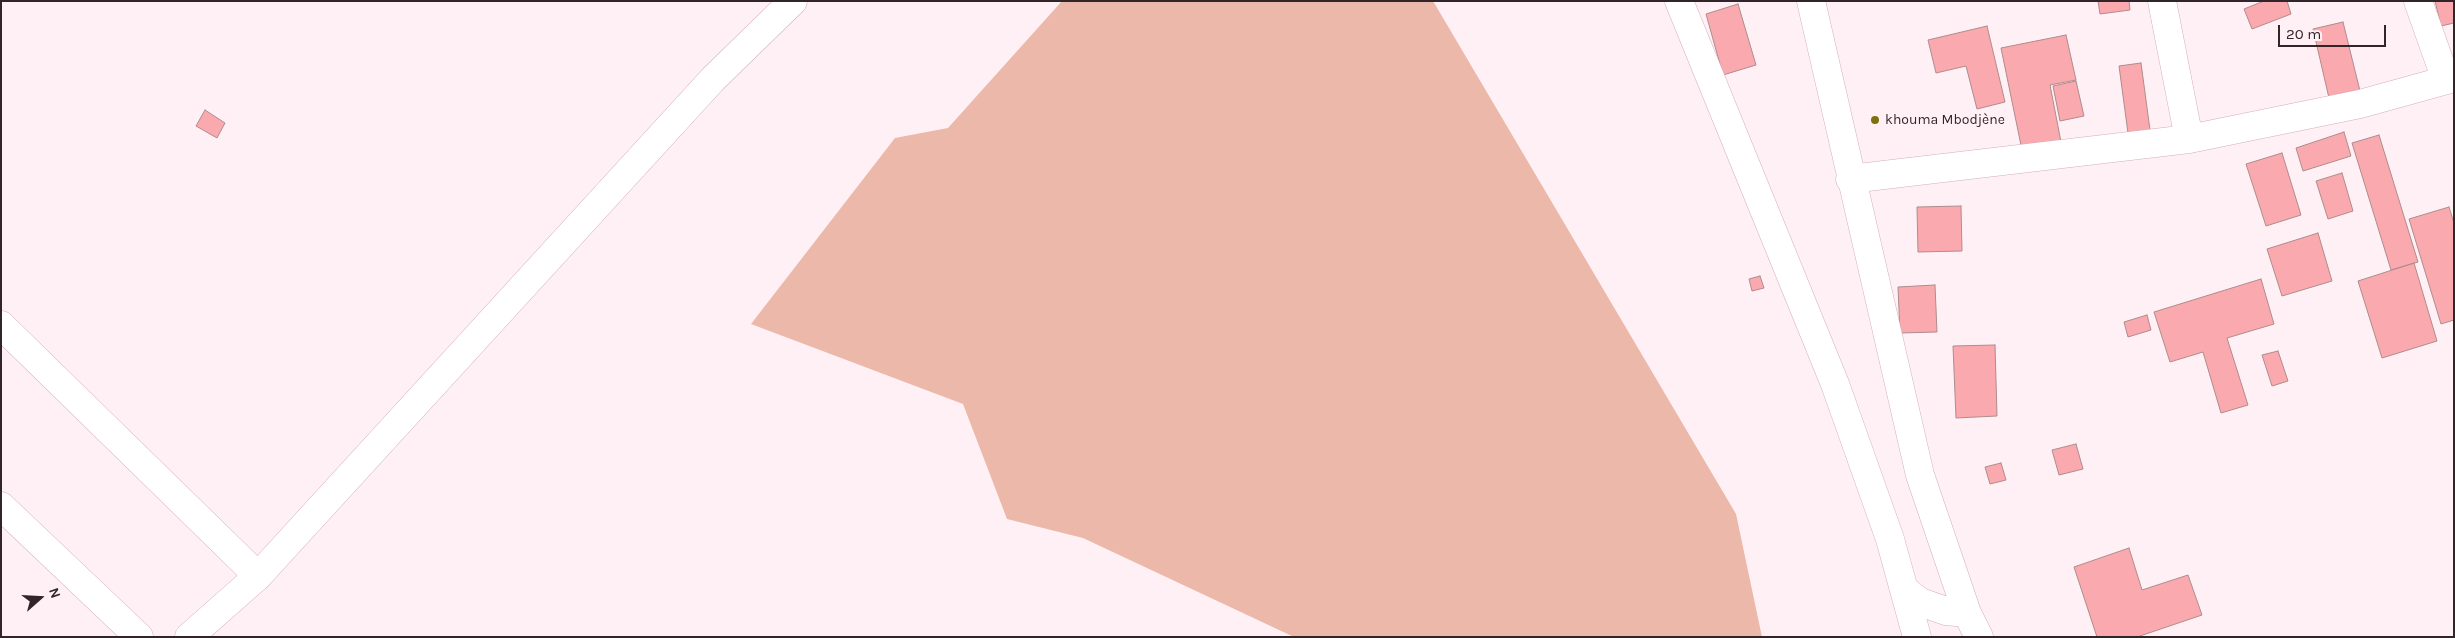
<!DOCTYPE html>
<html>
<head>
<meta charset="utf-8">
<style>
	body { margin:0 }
	#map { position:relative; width:2455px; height:638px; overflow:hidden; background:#fff0f5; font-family:Karla,sans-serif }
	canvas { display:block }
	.frame { position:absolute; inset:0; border:2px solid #32252a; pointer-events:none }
	.north { position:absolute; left:15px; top:573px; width:50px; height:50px; -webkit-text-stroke:4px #fff0f5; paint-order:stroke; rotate:71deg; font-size:14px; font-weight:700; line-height:20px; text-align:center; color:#32252a }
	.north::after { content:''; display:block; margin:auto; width:18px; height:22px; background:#32252a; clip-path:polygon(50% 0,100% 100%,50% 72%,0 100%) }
	.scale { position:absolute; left:2278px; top:25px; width:108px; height:22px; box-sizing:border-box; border:2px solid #32252a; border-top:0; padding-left:6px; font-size:15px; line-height:18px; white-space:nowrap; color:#32252a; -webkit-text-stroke:4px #fff0f5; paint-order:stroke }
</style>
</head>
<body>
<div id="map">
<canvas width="2455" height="638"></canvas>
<div class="frame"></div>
<div class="north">N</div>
<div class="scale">20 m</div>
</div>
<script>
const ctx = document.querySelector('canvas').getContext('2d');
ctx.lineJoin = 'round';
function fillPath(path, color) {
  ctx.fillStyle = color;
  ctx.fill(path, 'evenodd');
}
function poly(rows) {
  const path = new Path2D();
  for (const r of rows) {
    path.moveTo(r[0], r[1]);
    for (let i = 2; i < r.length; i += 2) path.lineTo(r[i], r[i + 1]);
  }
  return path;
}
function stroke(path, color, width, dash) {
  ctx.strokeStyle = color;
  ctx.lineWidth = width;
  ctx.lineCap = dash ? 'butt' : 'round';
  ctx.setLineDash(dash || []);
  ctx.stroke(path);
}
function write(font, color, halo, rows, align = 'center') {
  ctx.font = font + ' Karla,sans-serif';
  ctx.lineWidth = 4;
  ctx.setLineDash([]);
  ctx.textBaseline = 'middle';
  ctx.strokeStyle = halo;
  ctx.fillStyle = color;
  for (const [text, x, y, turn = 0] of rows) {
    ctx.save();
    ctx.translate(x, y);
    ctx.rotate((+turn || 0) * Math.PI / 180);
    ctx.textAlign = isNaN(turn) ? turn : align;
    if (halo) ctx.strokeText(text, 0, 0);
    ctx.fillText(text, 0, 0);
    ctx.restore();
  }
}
fillPath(poly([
	[1062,1,1433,1,1736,514,1762,637,1294,637,1083,538,1007,519,963,404,751,324,895,138,948,128]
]), '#ebb8aa');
const building = poly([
	[2098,1,2129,1,2130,10,2100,14,2098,1],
	[2264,1,2287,1,2291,14,2252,29,2244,9,2264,1],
	[2435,1,2454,1,2454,23,2441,26,2435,1],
	[1738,4,1756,65,1723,75,1706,14,1738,4],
	[2343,22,2360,91,2329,98,2313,29,2343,22],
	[1987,26,2005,102,1977,109,1966,66,1936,73,1928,40,1987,26],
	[2066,35,2076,80,2050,85,2061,142,2022,150,2001,48,2066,35],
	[2141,63,2150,130,2128,133,2119,66,2141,63],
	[2076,81,2084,116,2060,121,2053,86,2076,81],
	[205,110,225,123,217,138,196,126,205,110],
	[2344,132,2351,156,2303,171,2296,148,2344,132],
	[2379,135,2418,262,2391,270,2352,143,2379,135],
	[2282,153,2301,215,2266,226,2246,164,2282,153],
	[2342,173,2353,211,2328,219,2316,181,2342,173],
	[1961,206,1962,251,1918,252,1917,207,1961,206],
	[2449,207,2454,223,2454,320,2441,324,2409,219,2449,207],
	[2318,233,2332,281,2282,296,2267,249,2318,233],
	[2414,263,2437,341,2382,358,2358,281,2414,263],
	[1760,276,1764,288,1752,291,1749,279,1760,276],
	[2261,279,2274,324,2227,338,2248,405,2221,413,2203,352,2170,362,2154,312,2261,279],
	[1935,285,1937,332,1900,333,1898,287,1935,285],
	[2147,315,2151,330,2128,337,2124,322,2147,315],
	[1995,345,1997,416,1956,418,1953,346,1995,345],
	[2278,351,2288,381,2272,386,2262,355,2278,351],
	[2076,444,2083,469,2059,475,2052,450,2076,444],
	[2001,463,2006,480,1990,484,1985,467,2001,463],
	[2129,548,2142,590,2188,575,2202,615,2137,637,2097,637,2074,567,2129,548]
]);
fillPath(building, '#faaaaf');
stroke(building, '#ae8b8c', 1);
const street = poly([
	[1811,1,1920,475,1967,613],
	[2162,1,2189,139],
	[2418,1,2446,80],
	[1850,179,2189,139,2360,104,2454,78],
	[1,506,139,637],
	[1905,590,1920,602,1946,611,1967,613,1979,637],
	[189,637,258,576]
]);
const secondary = poly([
	[1,325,258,576,713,79,793,1]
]);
const primary = poly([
	[1679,1,1835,384,1890,539,1917,637]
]);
stroke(street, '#d2afbc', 29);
stroke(secondary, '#d2afbc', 29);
stroke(primary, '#d2afbc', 29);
stroke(street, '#fff', 28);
stroke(secondary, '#fff', 28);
stroke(primary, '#fff', 28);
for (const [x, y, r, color] of [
	[1875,120,5,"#7f700f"]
]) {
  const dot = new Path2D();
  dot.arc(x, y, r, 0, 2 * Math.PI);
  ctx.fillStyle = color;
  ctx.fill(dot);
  stroke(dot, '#fff0f5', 2);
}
write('14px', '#32252a', '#fff0f5', [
	["khouma Mbodjène",1885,120]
], 'left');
</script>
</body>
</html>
